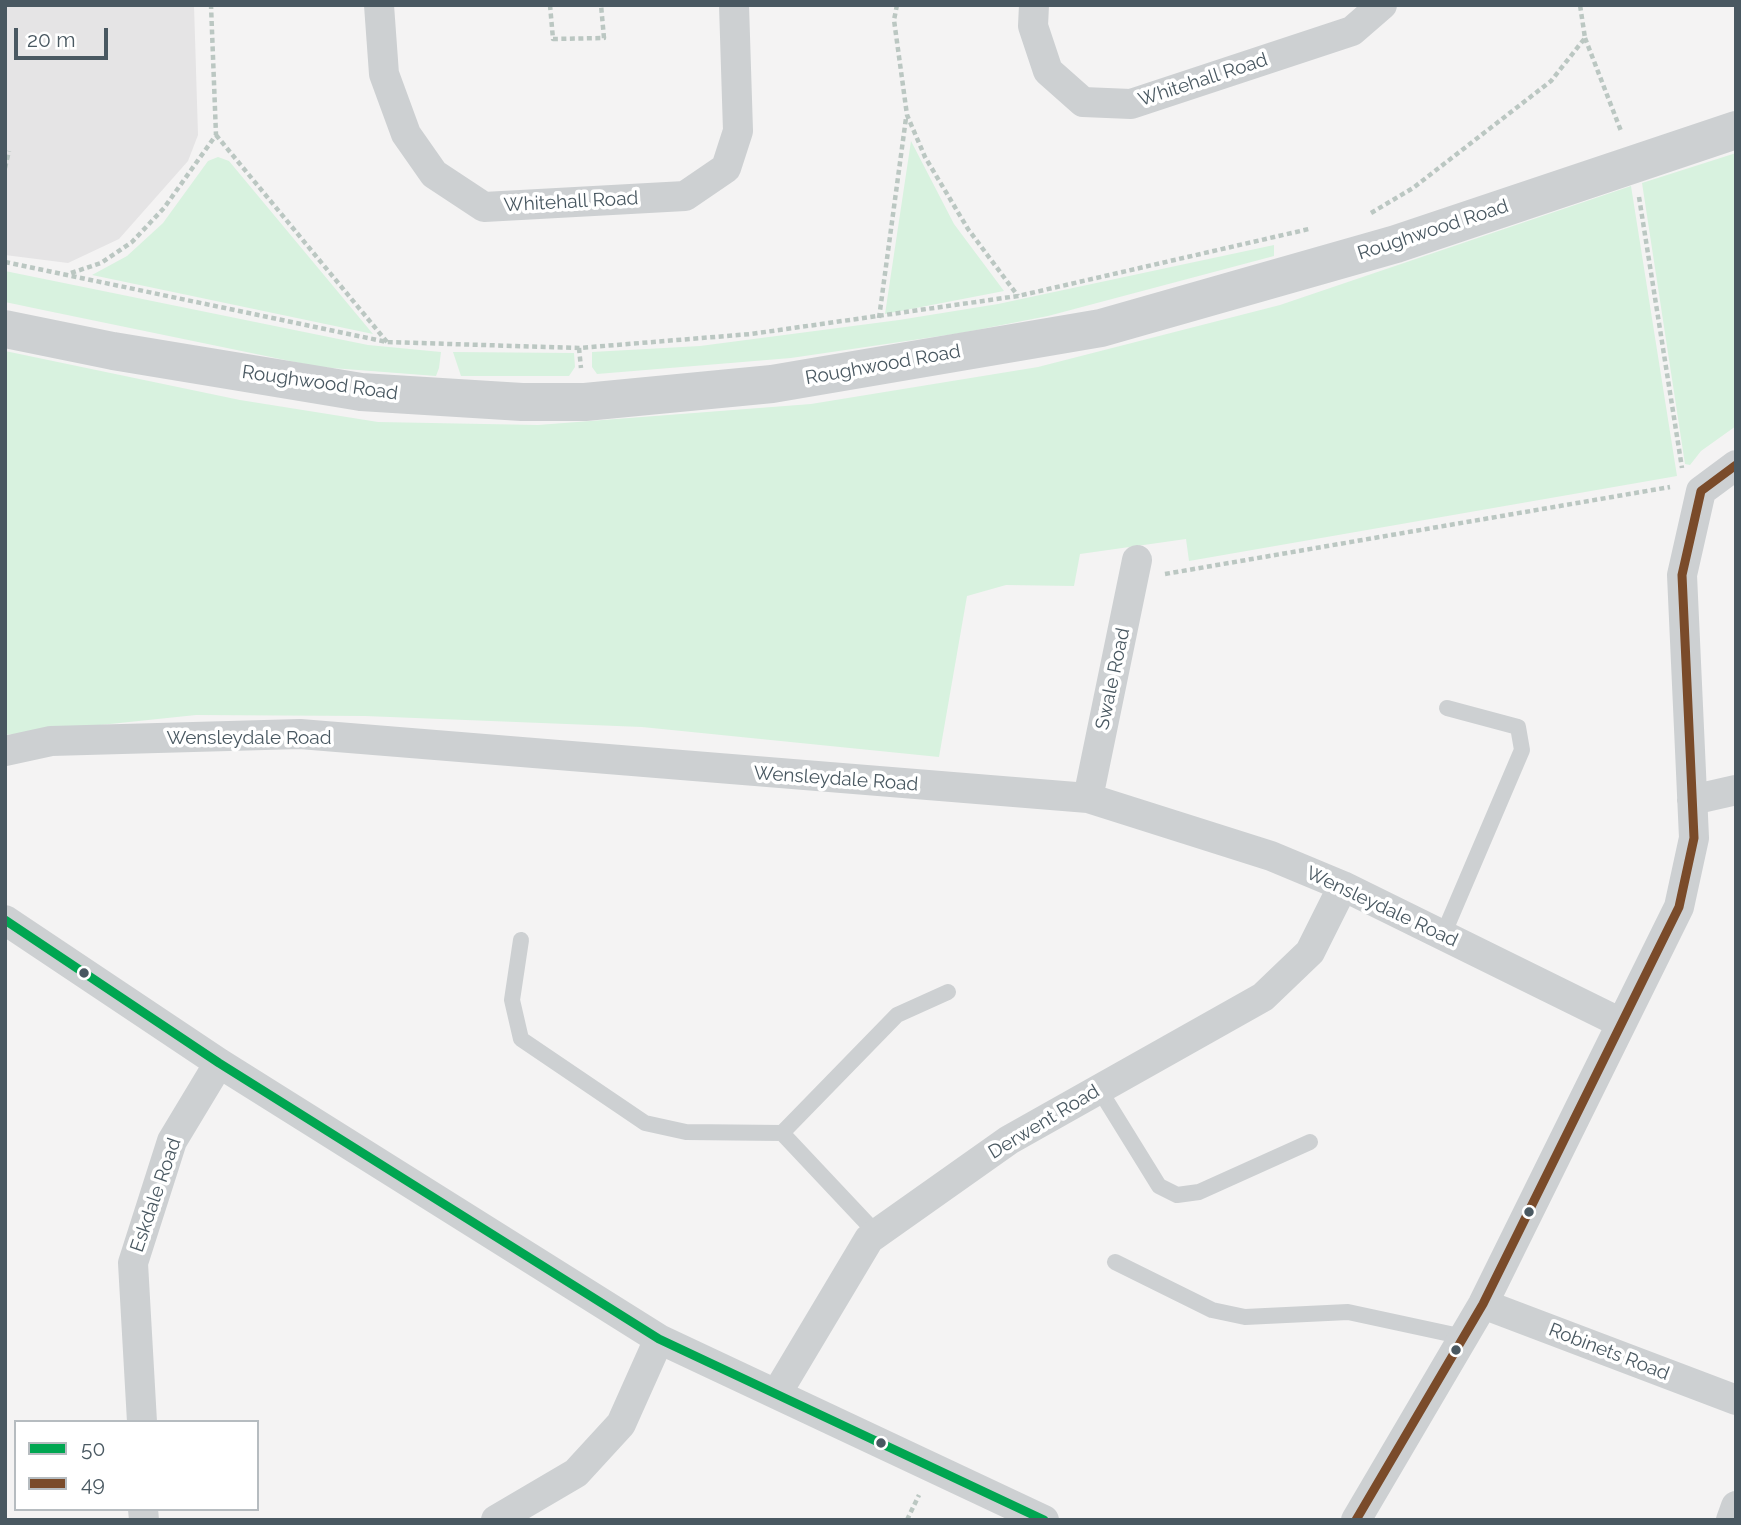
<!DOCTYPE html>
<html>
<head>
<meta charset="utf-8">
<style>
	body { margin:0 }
	#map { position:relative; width:1741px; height:1525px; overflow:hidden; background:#f4f3f3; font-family:Raleway,sans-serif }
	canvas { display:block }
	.frame { position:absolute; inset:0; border:7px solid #495861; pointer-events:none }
	.legend { position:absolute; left:14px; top:1420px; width:245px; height:91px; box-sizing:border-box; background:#fff; border:2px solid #b6bcc0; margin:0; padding:9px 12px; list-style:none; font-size:21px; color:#495861 }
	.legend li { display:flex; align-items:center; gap:14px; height:35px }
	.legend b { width:35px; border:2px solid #b6bcc0 }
	.scale { position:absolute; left:14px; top:28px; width:94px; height:32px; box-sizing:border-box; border:4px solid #495861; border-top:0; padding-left:9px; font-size:21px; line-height:24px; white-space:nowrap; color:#495861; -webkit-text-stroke:5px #fff; paint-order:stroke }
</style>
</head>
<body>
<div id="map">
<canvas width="1741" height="1525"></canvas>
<div class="frame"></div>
<ul class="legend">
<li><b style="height:9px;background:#00a651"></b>50</li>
<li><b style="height:9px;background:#7a4b2a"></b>49</li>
</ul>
<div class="scale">20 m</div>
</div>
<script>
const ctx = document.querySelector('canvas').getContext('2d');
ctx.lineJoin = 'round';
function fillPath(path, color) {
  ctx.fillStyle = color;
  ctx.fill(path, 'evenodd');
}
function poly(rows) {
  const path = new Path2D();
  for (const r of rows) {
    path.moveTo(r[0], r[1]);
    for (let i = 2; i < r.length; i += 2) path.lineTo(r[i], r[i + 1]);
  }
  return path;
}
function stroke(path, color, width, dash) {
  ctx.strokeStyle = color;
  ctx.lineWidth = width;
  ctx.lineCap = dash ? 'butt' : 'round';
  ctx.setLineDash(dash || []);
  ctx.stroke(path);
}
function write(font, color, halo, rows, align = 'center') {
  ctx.font = font + ' Raleway,sans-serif';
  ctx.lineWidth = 7;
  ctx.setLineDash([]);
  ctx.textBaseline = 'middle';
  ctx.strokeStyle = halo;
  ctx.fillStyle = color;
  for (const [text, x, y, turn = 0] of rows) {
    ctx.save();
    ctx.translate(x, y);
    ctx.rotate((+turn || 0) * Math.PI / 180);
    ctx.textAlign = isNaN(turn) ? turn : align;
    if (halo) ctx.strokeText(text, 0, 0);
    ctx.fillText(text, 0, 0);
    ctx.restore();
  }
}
fillPath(poly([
	[5,5,194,5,198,135,188,161,119,239,68,263,5,255]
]), '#e5e4e5');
fillPath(poly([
	[911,141,954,224,1004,291,885,314],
	[1736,153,1736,426,1701,451,1690,465,1685,464,1642,183],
	[218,157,229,161,373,334,92,275,127,256,163,223,208,161],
	[1631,186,1677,476,1189,561,1186,539,1080,554,1074,586,1006,585,967,596,939,757,642,727,365,716,196,715,5,735,5,351,240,400,378,422,538,425,811,404,1038,367,1280,305],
	[1274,245,1274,256,1048,316,961,333,791,358,597,374,592,367,592,352,700,346,899,320,998,304],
	[5,271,368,345,441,352,439,368,436,376,319,367,43,310,5,302],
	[453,352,574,353,575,367,569,376,461,376]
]), '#d8f2df');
stroke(poly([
	[550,5,553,39,604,38,601,5],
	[897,5,894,20,907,115,925,157,968,229,1018,296],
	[1585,38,1621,131],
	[216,135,387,342],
	[5,168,9,151],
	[1639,197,1682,468],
	[1371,213,1413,188,1551,81,1585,38,1580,5],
	[5,262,387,342,579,348,751,334,1018,296,1309,229],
	[71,273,101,263,132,242,164,208,216,135,211,5],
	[879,318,906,118],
	[579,348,581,368],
	[1165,574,1670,487],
	[907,1520,919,1495]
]), '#bbc7c2', 4.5, [5, 3.5]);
stroke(poly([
	[1443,935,1522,750,1518,727,1447,708],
	[521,940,512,1000,521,1039,645,1123,686,1132,782,1133,877,1234],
	[1099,1089,1159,1186,1177,1195,1199,1192,1310,1142],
	[782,1133,897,1015,948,992],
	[1115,1262,1212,1310,1245,1317,1348,1312,1464,1337]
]), '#cdd0d2', 16);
stroke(poly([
	[379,5,384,74,406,134,434,174,484,207,685,196,726,168,738,131,734,5],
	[1034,5,1033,26,1048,71,1083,102,1131,104,1352,31,1382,5],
	[5,751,51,741,300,734,1088,798,1271,856,1343,886,1621,1023],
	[1088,798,1137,560],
	[1692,800,1736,790],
	[5,920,219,1063,659,1339,1044,1520],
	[1483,1304,1736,1400],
	[777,1393,869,1239,1009,1140,1263,997,1310,952,1343,886],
	[142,1422,133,1263,172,1141,219,1063],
	[143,1509,144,1520],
	[496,1520,576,1473,621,1424,659,1339],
	[1356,1520,1483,1304,1679,907,1694,838,1682,575,1701,491,1736,465],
	[1731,1520,1736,1506]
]), '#cdd0d2', 30);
stroke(poly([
	[5,329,113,351,361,392,522,402,585,402,772,384,1101,328,1396,244,1736,130]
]), '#cdd0d2', 38);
stroke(poly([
	[5,920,219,1063,659,1339,1044,1520]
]), '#00a651', 9);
stroke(poly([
	[1356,1520,1483,1304,1679,907,1694,838,1682,575,1701,491,1736,465]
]), '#7a4b2a', 9);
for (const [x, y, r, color] of [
	[84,973,6,"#495861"],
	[1529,1212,6,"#495861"],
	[1456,1350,6,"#495861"],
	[881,1443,6,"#495861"]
]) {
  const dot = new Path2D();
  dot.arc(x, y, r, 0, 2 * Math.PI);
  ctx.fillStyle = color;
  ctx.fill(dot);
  stroke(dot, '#fff', 2.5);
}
write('19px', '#495861', '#fff', [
	["Whitehall Road",1203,80,-18],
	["Whitehall Road",571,202,-3],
	["Roughwood Road",1433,230,-18],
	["Roughwood Road",883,365,-10],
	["Roughwood Road",320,383,8],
	["Swale Road",1113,679,-78],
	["Wensleydale Road",249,738],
	["Wensleydale Road",836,779,4],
	["Wensleydale Road",1382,907,25],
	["Derwent Road",1044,1122,-31],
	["Eskdale Road",156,1195,-71],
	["Robinets Road",1609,1352,21]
]);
</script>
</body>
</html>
